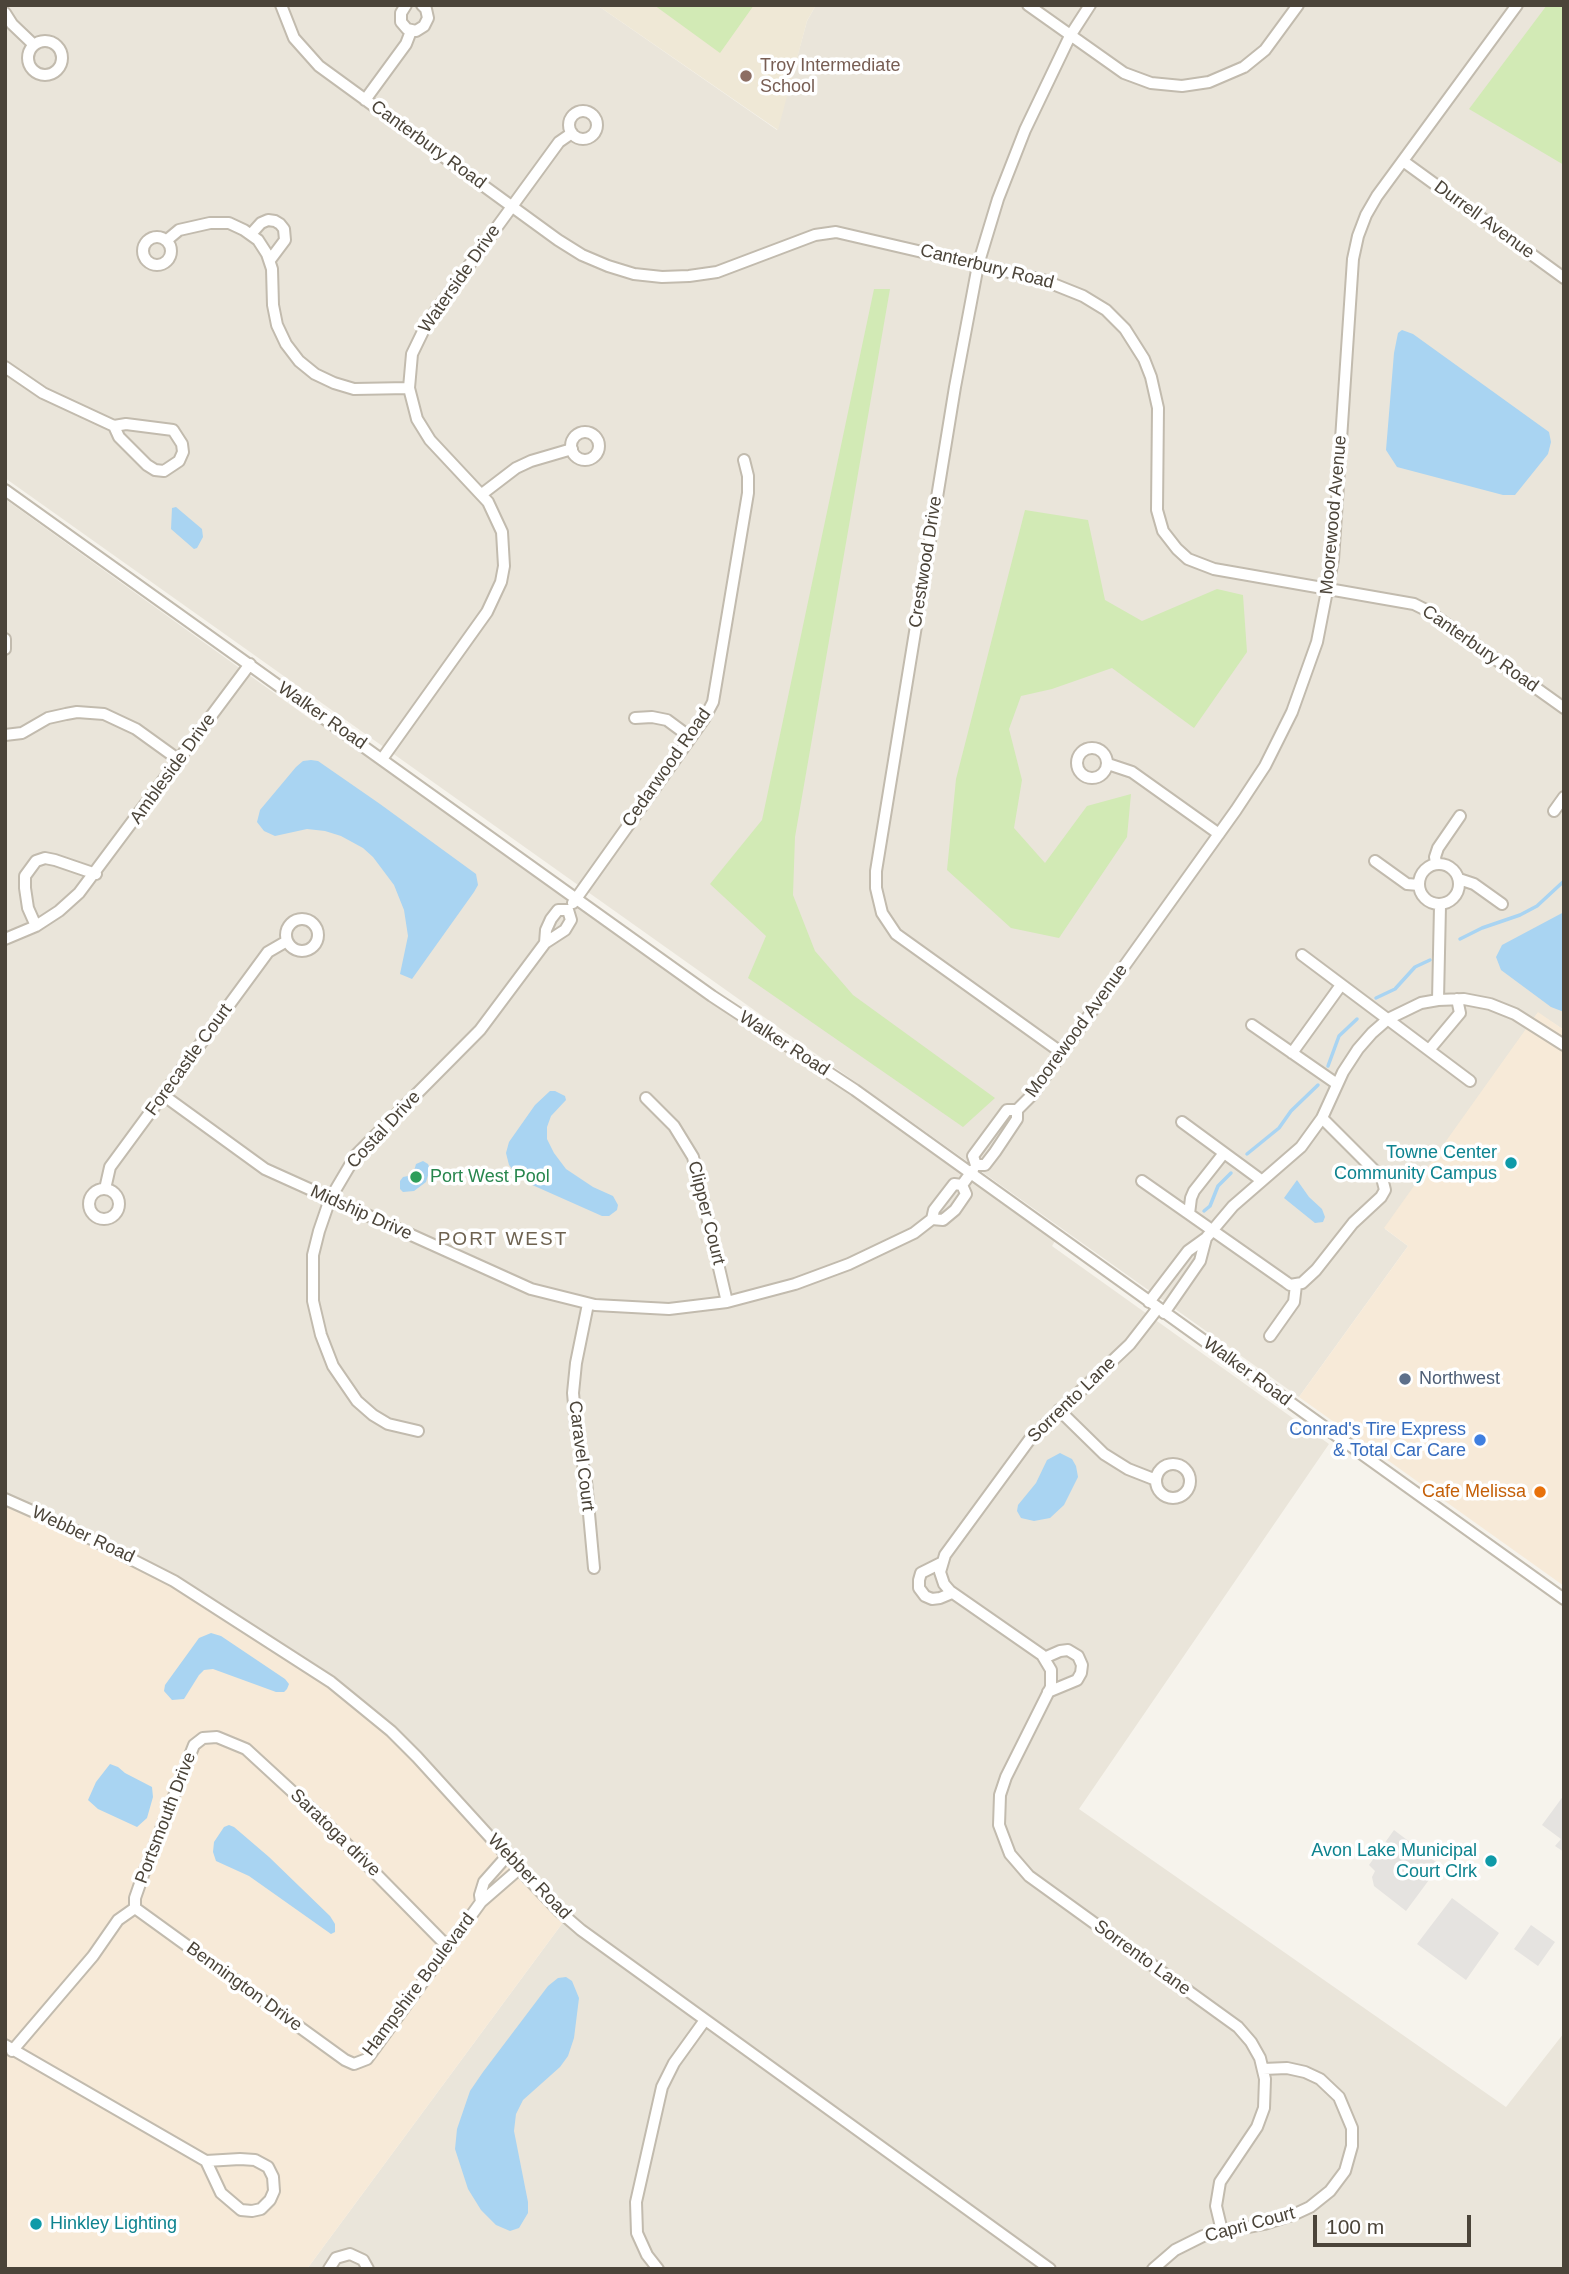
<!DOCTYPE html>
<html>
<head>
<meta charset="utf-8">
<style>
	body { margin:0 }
	#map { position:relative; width:1569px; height:2274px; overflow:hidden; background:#f6f3ec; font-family:Arial,sans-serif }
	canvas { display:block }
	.frame { position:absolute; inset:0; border:7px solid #4b4439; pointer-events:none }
	.scale { position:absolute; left:1313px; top:2215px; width:158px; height:32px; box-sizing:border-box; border:4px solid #4b4439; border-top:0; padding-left:9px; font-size:21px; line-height:24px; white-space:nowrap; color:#4b4439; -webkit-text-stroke:5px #fff; paint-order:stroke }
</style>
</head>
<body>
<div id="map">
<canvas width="1569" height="2274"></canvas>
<div class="frame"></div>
<div class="scale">100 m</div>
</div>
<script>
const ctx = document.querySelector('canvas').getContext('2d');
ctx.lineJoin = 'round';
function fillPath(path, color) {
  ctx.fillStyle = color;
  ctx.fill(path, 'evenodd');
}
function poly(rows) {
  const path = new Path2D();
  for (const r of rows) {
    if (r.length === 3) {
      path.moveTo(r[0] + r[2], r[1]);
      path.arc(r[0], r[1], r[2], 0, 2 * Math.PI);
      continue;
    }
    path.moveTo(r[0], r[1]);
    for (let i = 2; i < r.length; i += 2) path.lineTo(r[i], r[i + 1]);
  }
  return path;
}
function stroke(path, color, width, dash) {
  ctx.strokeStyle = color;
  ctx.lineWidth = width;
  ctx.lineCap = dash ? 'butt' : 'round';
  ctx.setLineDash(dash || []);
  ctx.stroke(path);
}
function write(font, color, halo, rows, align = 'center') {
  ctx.font = font + ' Arial,sans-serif';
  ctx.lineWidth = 7;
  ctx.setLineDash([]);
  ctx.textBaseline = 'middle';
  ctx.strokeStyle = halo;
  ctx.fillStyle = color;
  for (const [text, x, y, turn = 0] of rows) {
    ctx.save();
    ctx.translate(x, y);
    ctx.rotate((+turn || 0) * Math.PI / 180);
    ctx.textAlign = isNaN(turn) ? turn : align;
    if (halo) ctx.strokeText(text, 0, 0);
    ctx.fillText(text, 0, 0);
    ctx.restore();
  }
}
fillPath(poly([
	[5,5,597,5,777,130,807,21,816,5,1564,5,1564,1030,1538,1013,1385,1229,1408,1246,1299,1397,5,478],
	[5,499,313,721,320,714,1058,1236,1052,1246,1329,1444,1079,1809,1506,2107,1564,2033,1564,2269,1060,2269,623,1955,579,1921,537,1882,402,1734,341,1683,183,1579,88,1531,5,1493],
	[564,1921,1041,2269,307,2269]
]), '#eae5da');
fillPath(poly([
	[1538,1012,1564,1030,1564,1586,1299,1397,1408,1246,1384,1228],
	[5,1503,153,1573,325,1683,378,1725,406,1752,564,1921,307,2269,5,2269]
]), '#f7ead8');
fillPath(poly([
	[597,5,816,5,807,21,778,130]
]), '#efe8d6');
fillPath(poly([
	[654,5,754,5,720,53],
	[1547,5,1564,5,1564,165,1469,109],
	[874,289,890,289,795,837,793,895,815,951,853,995,995,1098,963,1127,748,978,766,936,710,884,762,820],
	[1025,510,1088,520,1105,600,1142,621,1217,589,1243,595,1247,652,1194,728,1112,668,1052,689,1021,696,1009,729,1022,780,1014,828,1045,863,1087,806,1131,794,1127,837,1059,938,1011,928,947,870,956,779]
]), '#d2eab5');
fillPath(poly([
	[1564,1795,1564,1852,1555,1846,1561,1839,1542,1825],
	[1394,1830,1440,1865,1406,1911,1374,1886,1372,1877,1375,1871,1369,1865],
	[1452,1898,1499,1933,1466,1980,1417,1944],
	[1531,1925,1555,1942,1538,1966,1514,1949]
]), '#e5e3e0');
fillPath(poly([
	[1402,330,1413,334,1549,432,1551,442,1548,454,1515,495,1503,495,1397,467,1386,450,1394,353,1398,333],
	[176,507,202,529,203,537,197,548,194,549,171,529,172,508],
	[311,760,318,761,380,804,476,874,478,885,474,892,412,979,400,974,408,936,404,910,394,885,373,857,363,848,341,836,325,831,307,829,275,836,264,831,257,822,260,810,296,767,303,761],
	[1564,912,1564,1012,1551,1007,1501,970,1496,957,1502,945],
	[550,1091,555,1091,565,1096,566,1100,551,1116,547,1127,547,1139,554,1153,566,1169,593,1187,613,1196,618,1205,617,1210,609,1216,602,1216,530,1184,517,1175,509,1165,506,1153,509,1142,535,1105],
	[423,1161,428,1164,430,1169,426,1182,414,1191,403,1192,400,1189,400,1181,403,1177,413,1175,416,1164],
	[1297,1180,1309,1197,1322,1209,1325,1217,1323,1222,1315,1223,1284,1198],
	[1060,1453,1072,1459,1076,1466,1078,1477,1064,1505,1050,1518,1034,1521,1021,1518,1017,1511,1018,1505,1036,1483,1047,1460],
	[211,1633,221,1636,285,1679,289,1684,287,1689,284,1692,276,1692,213,1669,204,1670,199,1675,184,1699,172,1700,164,1691,165,1685,199,1638],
	[110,1764,118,1767,125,1773,152,1787,153,1797,147,1818,137,1827,98,1809,88,1800,96,1782],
	[229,1825,234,1827,269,1857,330,1916,335,1924,335,1932,331,1934,249,1876,216,1861,213,1852,214,1842,224,1827],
	[566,1977,572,1981,579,1998,574,2038,568,2056,560,2067,523,2100,516,2114,514,2131,528,2202,528,2213,519,2228,510,2231,496,2225,481,2210,468,2189,455,2149,457,2129,470,2091,483,2072,548,1986,558,1978]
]), '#a9d4f2');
stroke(poly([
	[1460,939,1482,928,1520,915,1537,906,1564,881],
	[1376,998,1395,989,1415,967,1430,960],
	[1328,1066,1339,1036,1357,1019],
	[1247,1154,1279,1128,1291,1111,1318,1085],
	[1204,1211,1210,1206,1218,1186,1231,1173]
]), '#a9d4f2', 3.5);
const minor = poly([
	[281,5,294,38,319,66,558,240,582,255,608,266,634,274,662,277,689,276,717,272,815,235,836,232,1043,280,1083,296,1106,310,1125,329,1144,359,1151,377,1158,408,1157,510,1163,531,1177,549,1188,559,1214,569,1414,604,1428,611,1564,708],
	[406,5,401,13,401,22,407,29,416,31,424,26,428,18,426,9,422,5],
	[1028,5,1124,73,1151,83,1182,86,1209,82,1244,67,1265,50,1298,5],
	[5,13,12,24,34,45],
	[45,58,17],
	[365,100,406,44,411,31],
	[583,125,14],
	[1403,161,1564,278],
	[251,234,261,223,268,220,275,221,280,224,284,229,285,240,270,260],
	[157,251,14],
	[167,240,179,230,210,223,229,223,244,230,258,240,267,254,272,269,273,305,277,325,286,344,299,361,315,374,334,383,354,389,409,388],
	[5,367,43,393,114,426,119,437,147,465,155,470,164,471,179,461,183,452,182,444,173,430,126,424,114,426],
	[585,446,14],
	[5,490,712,996,855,1090,1564,1599],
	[482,494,516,468,531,461,572,449],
	[5,639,5,649],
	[635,718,652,717,667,720,690,737],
	[5,735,22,733,48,718,66,714,77,712,104,714,136,729,179,760],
	[1092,763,15],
	[382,759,487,612,501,582,504,566,502,532,488,502,430,440,417,419,409,388,412,354,427,323,559,142,572,133],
	[1108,764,1132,772,1219,834],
	[1554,811,1564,797],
	[1375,861,1407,884,1419,885],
	[1436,863,1435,857,1438,848,1460,816],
	[1439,884,20],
	[1459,879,1474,884,1502,904],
	[573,903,704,719,713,702,748,493,748,476,744,460],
	[302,935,16],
	[36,926,28,908,25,888,25,876,36,861,45,858,55,860,96,874],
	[5,939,36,926,59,911,79,893,250,664],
	[1302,955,1470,1081],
	[1438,1000,1440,906],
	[1252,1025,1337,1084],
	[1429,1050,1460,1013,1457,999],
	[1062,1053,896,934,882,913,876,888,876,871,955,387,978,265,998,199,1025,130,1070,36,1090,5],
	[1292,1053,1341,985],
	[163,1095,265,1169,531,1289,595,1305,669,1309,727,1302,795,1284,849,1264,914,1233,932,1219],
	[646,1098,674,1126,693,1157,727,1302],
	[1017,1110,1017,1119,995,1152,985,1165,976,1165,973,1156,1007,1110,1017,1110,1032,1095,1236,810,1265,766,1292,712,1317,642,1333,560,1353,259,1358,236,1366,215,1377,196,1517,5],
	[1182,1122,1261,1180],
	[1142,1181,1286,1282,1290,1285,1302,1283,1316,1270,1353,1223,1381,1197,1385,1190,1382,1178,1322,1118],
	[962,1185,966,1194,955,1210,943,1220,932,1219,934,1210,954,1184,962,1185,973,1170],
	[104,1204,15],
	[105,1189,110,1167,268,952,287,941],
	[1189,1214,1191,1198,1194,1191,1224,1153],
	[1149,1302,1188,1251,1206,1238,1233,1206,1301,1147,1322,1118,1343,1072,1358,1049,1372,1033,1388,1019,1421,1003,1438,1000,1464,999,1490,1004,1515,1014,1564,1045],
	[588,1304,576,1363,573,1393,576,1426,586,1481,594,1568],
	[1158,1308,1130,1344,1030,1439,945,1555,940,1572,944,1584,950,1591,1042,1655,1051,1670,1051,1687,1006,1777,1000,1795,999,1825,1010,1854,1029,1876,1238,2027,1251,2042,1260,2058,1265,2079,1264,2108,1257,2127,1220,2182,1216,2206,1222,2231],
	[1164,1313,1200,1261,1206,1238],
	[1270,1336,1294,1302,1296,1285],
	[1059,1410,1104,1454,1128,1469,1156,1480],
	[418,1431,388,1424,373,1415,357,1401,333,1366,321,1335,313,1301,313,1255,319,1231,330,1199,356,1155,480,1030,545,943,565,930,571,920,568,910,558,910,551,919,546,930,545,943],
	[1173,1481,17],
	[5,1499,68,1527,174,1581,331,1682,391,1731,417,1757,519,1869,559,1911,581,1930,1050,2269],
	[941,1563,921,1573,919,1580,919,1588,925,1596,932,1599,940,1598,952,1593],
	[1044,1658,1060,1651,1068,1650,1078,1656,1082,1665,1081,1673,1077,1680,1048,1692],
	[507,1856,484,1882,480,1895,481,1902,519,1869],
	[135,1908,135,1898,143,1875,194,1745,203,1738,217,1737,246,1749,320,1817,448,1947],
	[135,1908,345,2060,354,2064,367,2059,481,1902],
	[5,2045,206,2161,240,2159,255,2160,268,2167,273,2177,274,2191,270,2200,261,2209,252,2211,241,2210,221,2193,206,2161],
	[12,2051,93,1956,118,1920,135,1908],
	[329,2269,336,2258,350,2254,363,2260,368,2269],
	[658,2269,647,2255,637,2233,636,2202,662,2087,674,2063,705,2020],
	[1153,2269,1175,2250,1203,2236,1264,2224,1295,2214,1310,2207,1330,2191,1345,2171,1352,2146,1352,2128,1339,2097,1320,2079,1305,2072,1287,2068,1263,2069]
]);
stroke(minor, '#c2bbae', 14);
stroke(minor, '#fff', 10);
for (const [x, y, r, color] of [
	[746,76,7,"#8d6e63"],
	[1511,1163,7,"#0f9aa8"],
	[416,1177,7,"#2e9e5b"],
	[1405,1379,7,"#5c6f8a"],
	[1480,1440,7,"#3f7fe0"],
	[1540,1492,7,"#e8710a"],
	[1491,1861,7,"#0f9aa8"],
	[36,2224,7,"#0f9aa8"]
]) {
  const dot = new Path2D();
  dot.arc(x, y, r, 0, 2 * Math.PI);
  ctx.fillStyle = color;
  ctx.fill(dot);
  stroke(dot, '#fff', 2.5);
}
write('18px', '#785e54', '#fff', [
	["Troy Intermediate",760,66],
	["School",760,87]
], 'left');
write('18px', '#4b4439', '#fff', [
	["Canterbury Road",428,145,36],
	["Durrell Avenue",1484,220,36],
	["Canterbury Road",987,267,14],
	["Waterside Drive",460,279,-55],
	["Moorewood Avenue",1334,515,-85],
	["Crestwood Drive",926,562,-81],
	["Canterbury Road",1480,649,35],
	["Walker Road",322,716,35],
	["Cedarwood Road",667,768,-55],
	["Ambleside Drive",173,769,-54],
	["Moorewood Avenue",1077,1031,-54],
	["Walker Road",784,1044,33],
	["Forecastle Court",189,1060,-54],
	["Costal Drive",384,1130,-47],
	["Midship Drive",361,1213,24],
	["Clipper Court",706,1213,76],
	["Walker Road",1247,1372,36],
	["Sorrento Lane",1072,1400,-44],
	["Caravel Court",581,1456,83],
	["Webber Road",83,1535,25],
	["Portsmouth Drive",166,1818,-69],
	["Saratoga drive",335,1833,44],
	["Webber Road",529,1877,46],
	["Sorrento Lane",1142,1958,36],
	["Hampshire Boulevard",419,1985,-53],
	["Bennington Drive",244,1987,36],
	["Capri Court",1250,2225,-15]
]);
write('18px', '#0d838f', '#fff', [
	["Towne Center",1497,1153],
	["Community Campus",1497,1174],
	["Avon Lake Municipal",1477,1851],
	["Court Clrk",1477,1872],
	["Hinkley Lighting",50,2224,"left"]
], 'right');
write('18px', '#27864d', '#fff', [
	["Port West Pool",430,1177]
], 'left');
write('18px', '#4e5e75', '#fff', [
	["Northwest",1419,1379]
], 'left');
write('18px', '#366cbe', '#fff', [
	["Conrad's Tire Express",1466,1430],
	["& Total Car Care",1466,1451]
], 'right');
write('18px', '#c56008', '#fff', [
	["Cafe Melissa",1526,1492]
], 'right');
ctx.letterSpacing = '2px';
write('19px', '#6e6250', '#fff', [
	["PORT WEST",503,1240]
]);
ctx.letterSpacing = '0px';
</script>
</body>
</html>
